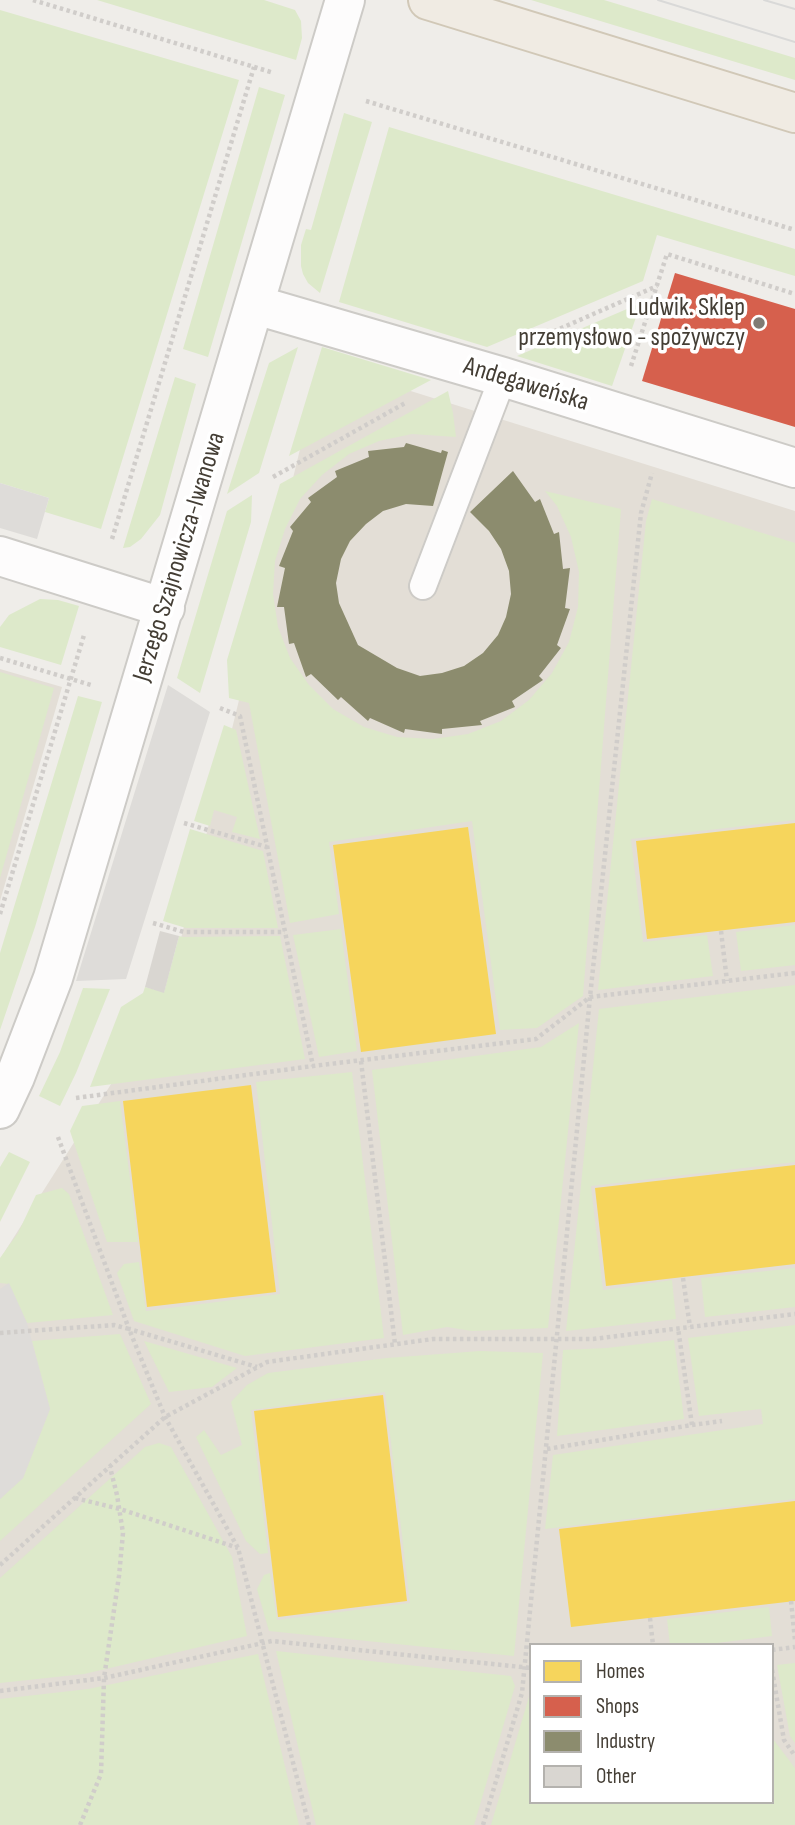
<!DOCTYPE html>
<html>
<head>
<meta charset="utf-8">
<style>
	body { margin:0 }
	#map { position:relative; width:795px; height:1825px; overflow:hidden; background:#efede9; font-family:"Sofia Sans Condensed",sans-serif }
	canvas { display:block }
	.legend { position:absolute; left:529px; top:1643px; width:245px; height:161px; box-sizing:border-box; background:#fff; border:2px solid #b4b2ae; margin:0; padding:9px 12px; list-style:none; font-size:21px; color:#443e35 }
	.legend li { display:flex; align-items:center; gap:14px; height:35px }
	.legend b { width:35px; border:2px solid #b4b2ae }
</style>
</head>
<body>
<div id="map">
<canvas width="795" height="1825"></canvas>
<ul class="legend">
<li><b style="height:19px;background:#f6d55c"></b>Homes</li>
<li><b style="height:19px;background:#d6604d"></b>Shops</li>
<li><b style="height:19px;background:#8c8c6e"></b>Industry</li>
<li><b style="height:19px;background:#d9d6d1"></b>Other</li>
</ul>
</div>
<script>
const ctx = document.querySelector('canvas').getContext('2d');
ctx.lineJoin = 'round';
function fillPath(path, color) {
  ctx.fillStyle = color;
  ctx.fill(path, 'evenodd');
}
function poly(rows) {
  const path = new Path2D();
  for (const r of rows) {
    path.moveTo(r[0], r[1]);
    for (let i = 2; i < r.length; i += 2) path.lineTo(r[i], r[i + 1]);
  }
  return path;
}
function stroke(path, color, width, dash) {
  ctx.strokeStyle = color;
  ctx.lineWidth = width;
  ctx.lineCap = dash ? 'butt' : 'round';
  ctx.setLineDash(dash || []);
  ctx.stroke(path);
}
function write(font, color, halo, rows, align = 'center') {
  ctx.font = font + ' "Sofia Sans Condensed",sans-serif';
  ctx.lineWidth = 7;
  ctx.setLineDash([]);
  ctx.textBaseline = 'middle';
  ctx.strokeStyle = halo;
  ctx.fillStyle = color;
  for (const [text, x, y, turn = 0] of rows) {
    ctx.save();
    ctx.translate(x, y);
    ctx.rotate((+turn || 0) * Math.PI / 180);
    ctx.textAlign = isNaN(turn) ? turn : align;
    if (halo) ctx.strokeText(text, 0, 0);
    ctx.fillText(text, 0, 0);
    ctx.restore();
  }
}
fillPath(poly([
	[321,363,795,511,795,1825,0,1825,0,1259,167,996],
	[531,1645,772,1645,772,1802,531,1802],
	[0,669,62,687,0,901]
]), '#e3ded6');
fillPath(poly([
	[97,0,264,0,295,10,301,21,302,38,296,60],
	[531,0,604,0,795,58,795,80],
	[0,10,239,80,101,529,45,512,49,498,0,483],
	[259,87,285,95,208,357,183,349],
	[344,113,372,122,320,293,308,283,303,274,301,266,301,245,306,229,311,230],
	[389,127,795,249,795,276,657,235,643,281,487,347,339,302],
	[641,303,612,386,517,356],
	[298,347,259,473,227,494,269,363],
	[322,347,431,380,289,456],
	[175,377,196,384,160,515,141,539,130,547,123,548],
	[448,391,453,413,456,437,412,434,379,441,349,454,322,475,300,499,285,529,275,561,273,594,278,627,290,658,309,685,333,709,364,727,397,737,433,739,468,734,501,721,529,700,552,673,569,642,578,607,579,572,571,537,557,506,545,491,621,509,583,996,537,1028,500,1030,472,821,329,842,339,914,290,923,249,703,229,698,227,660,280,484],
	[252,495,251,522,200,693,177,678,227,511],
	[652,499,795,543,795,820,631,839,643,942,707,935,713,976,598,990,646,521],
	[40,599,58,600,79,606,61,665,0,647,0,627,9,615],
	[0,672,54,688,0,878],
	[78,696,102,702,35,927,0,1030,0,953],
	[224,725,236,730,260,839,232,832,237,817,214,810,210,826,194,821],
	[190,829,263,851,278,928,186,928,163,921],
	[795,925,795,965,741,971,736,932],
	[341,929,357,1051,319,1057,293,935],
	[179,936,183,937,280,936,305,1059,90,1087,121,1007,143,993,145,987,164,992],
	[795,985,795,1162,591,1186,603,1290,672,1280,676,1319,566,1331,599,1009],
	[83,988,110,989,76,1073,60,1106,39,1096,60,1052],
	[579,1023,548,1328,472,1331,447,1327,403,1335,372,1070,541,1047],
	[352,1072,384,1338,245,1356,134,1321,117,1273,124,1264,139,1262,146,1311,280,1294,256,1082],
	[120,1101,138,1242,107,1242,70,1131,82,1106],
	[9,1152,30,1162,0,1222,0,1167],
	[62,1188,69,1194,113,1315,27,1323,9,1284,0,1283,0,1258,18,1233,36,1195],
	[795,1268,795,1307,705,1317,701,1278],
	[795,1325,795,1499,545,1529,553,1455,763,1424,761,1409,699,1416,688,1338],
	[120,1334,151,1404,0,1541,0,1499,23,1478,50,1409,32,1341],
	[674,1340,684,1419,557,1436,563,1350,607,1348],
	[144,1341,237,1368,212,1387,169,1392],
	[480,1351,543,1353,514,1656,269,1631,257,1589,264,1575,270,1573,277,1620,410,1603,385,1392,251,1410,268,1553,260,1554,246,1541,196,1437,204,1430,221,1455,242,1445,231,1402,247,1385,268,1373,387,1358],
	[159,1443,171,1447,232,1557,247,1636,84,1674,0,1683,0,1578,145,1447],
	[769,1607,772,1636,701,1645,670,1645,667,1619],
	[276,1651,511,1676,515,1686,474,1825,316,1825],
	[258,1654,299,1825,0,1825,0,1699,88,1689],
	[795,1663,795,1743,790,1736,777,1665],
	[531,1690,531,1802,772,1802,772,1734,773,1739,795,1768,795,1825,491,1825]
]), '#dde9ca');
fillPath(poly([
	[0,483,49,498,37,539,0,528],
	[168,685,210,712,126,979,76,981],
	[9,1283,27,1323,50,1409,23,1478,0,1499,0,1289]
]), '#dedcd9');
fillPath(poly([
	[795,823,795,922,647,939,636,841],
	[468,827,496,1034,361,1052,333,845],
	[251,1085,276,1292,147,1307,123,1101],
	[795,1165,795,1264,606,1286,595,1188],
	[383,1395,407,1601,278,1617,254,1411],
	[795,1501,795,1601,571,1627,559,1529]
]), '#f6d55c');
fillPath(poly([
	[675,273,795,309,795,427,642,381]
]), '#d6604d');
fillPath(poly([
	[406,443,441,453,442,450,448,452,433,506,406,504,383,511,366,524,350,541,341,559,336,583,339,603,358,645,397,668,420,676,442,673,464,666,483,653,498,635,506,617,511,594,509,571,501,549,489,531,470,512,513,471,535,502,540,499,554,534,559,532,563,569,570,568,565,608,570,609,557,645,561,648,539,676,543,680,512,701,515,707,480,721,482,725,442,729,442,734,405,729,404,733,370,718,368,721,341,697,338,700,311,674,306,677,294,643,289,644,284,607,277,607,285,568,279,566,293,531,290,527,311,502,308,498,337,477,335,471,369,457,368,451,404,447]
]), '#8c8c6e');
fillPath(poly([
	[160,931,179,936,164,993,145,987]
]), '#d9d6d1');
const service = poly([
	[423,586,503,377]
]);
const minor = poly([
	[256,305,503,377,795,468],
	[0,556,165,608],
	[0,1109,15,1077,53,978,345,0]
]);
const primary = poly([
	[428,0,795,113]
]);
stroke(service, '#cdcbc7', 30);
stroke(minor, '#cdcbc7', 42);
stroke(primary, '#d1c8b7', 42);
stroke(poly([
	[33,0,274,73],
	[366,101,795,230],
	[541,337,657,286],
	[631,366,667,254,795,294],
	[273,477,407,402],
	[112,539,254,67],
	[0,658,91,685],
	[220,708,240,716,313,1066],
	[184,823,267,847],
	[0,914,84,635],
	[153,923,184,932,285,932],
	[721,931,727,981],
	[361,1061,395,1344],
	[76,1098,313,1066,536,1039,590,997,795,973],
	[58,1137,129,1329,257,1367],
	[683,1278,690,1327],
	[0,1333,114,1325,129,1329,165,1417,238,1548,309,1825],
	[692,1425,722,1421],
	[547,1449,692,1425,678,1328],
	[75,1498,120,1509,238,1548],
	[0,1565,165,1417,267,1362,433,1339,593,1339,795,1314],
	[791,1601,795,1640],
	[650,1618,653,1645],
	[772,1650,795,1647],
	[772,1670,784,1740,795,1756],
	[0,1691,104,1678,272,1641,531,1668],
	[80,1825,101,1774,104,1678,119,1576,123,1533,117,1495,110,1467],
	[483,1825,522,1693,590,997,641,513,652,473]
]), '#d0cdca', 4.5, [3.5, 3.5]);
stroke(service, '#fdfcfc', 26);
stroke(minor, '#fdfcfc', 38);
stroke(primary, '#f0ebe3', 38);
stroke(poly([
	[658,0,795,42],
	[764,0,795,9]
]), '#d9d9d8', 2);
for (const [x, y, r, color] of [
	[759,323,7,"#807b74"]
]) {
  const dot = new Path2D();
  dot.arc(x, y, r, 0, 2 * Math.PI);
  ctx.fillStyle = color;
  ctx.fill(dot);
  stroke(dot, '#fff', 2.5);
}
write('26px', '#443e35', '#fff', [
	["Ludwik. Sklep",745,308],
	["przemysłowo - spożywczy",745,338]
], 'right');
write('26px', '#443e35', '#fff', [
	["Andegaweńska",526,385,17],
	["Jerzego Szajnowicza-Iwanowa",180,557,-73]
]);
</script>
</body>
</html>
